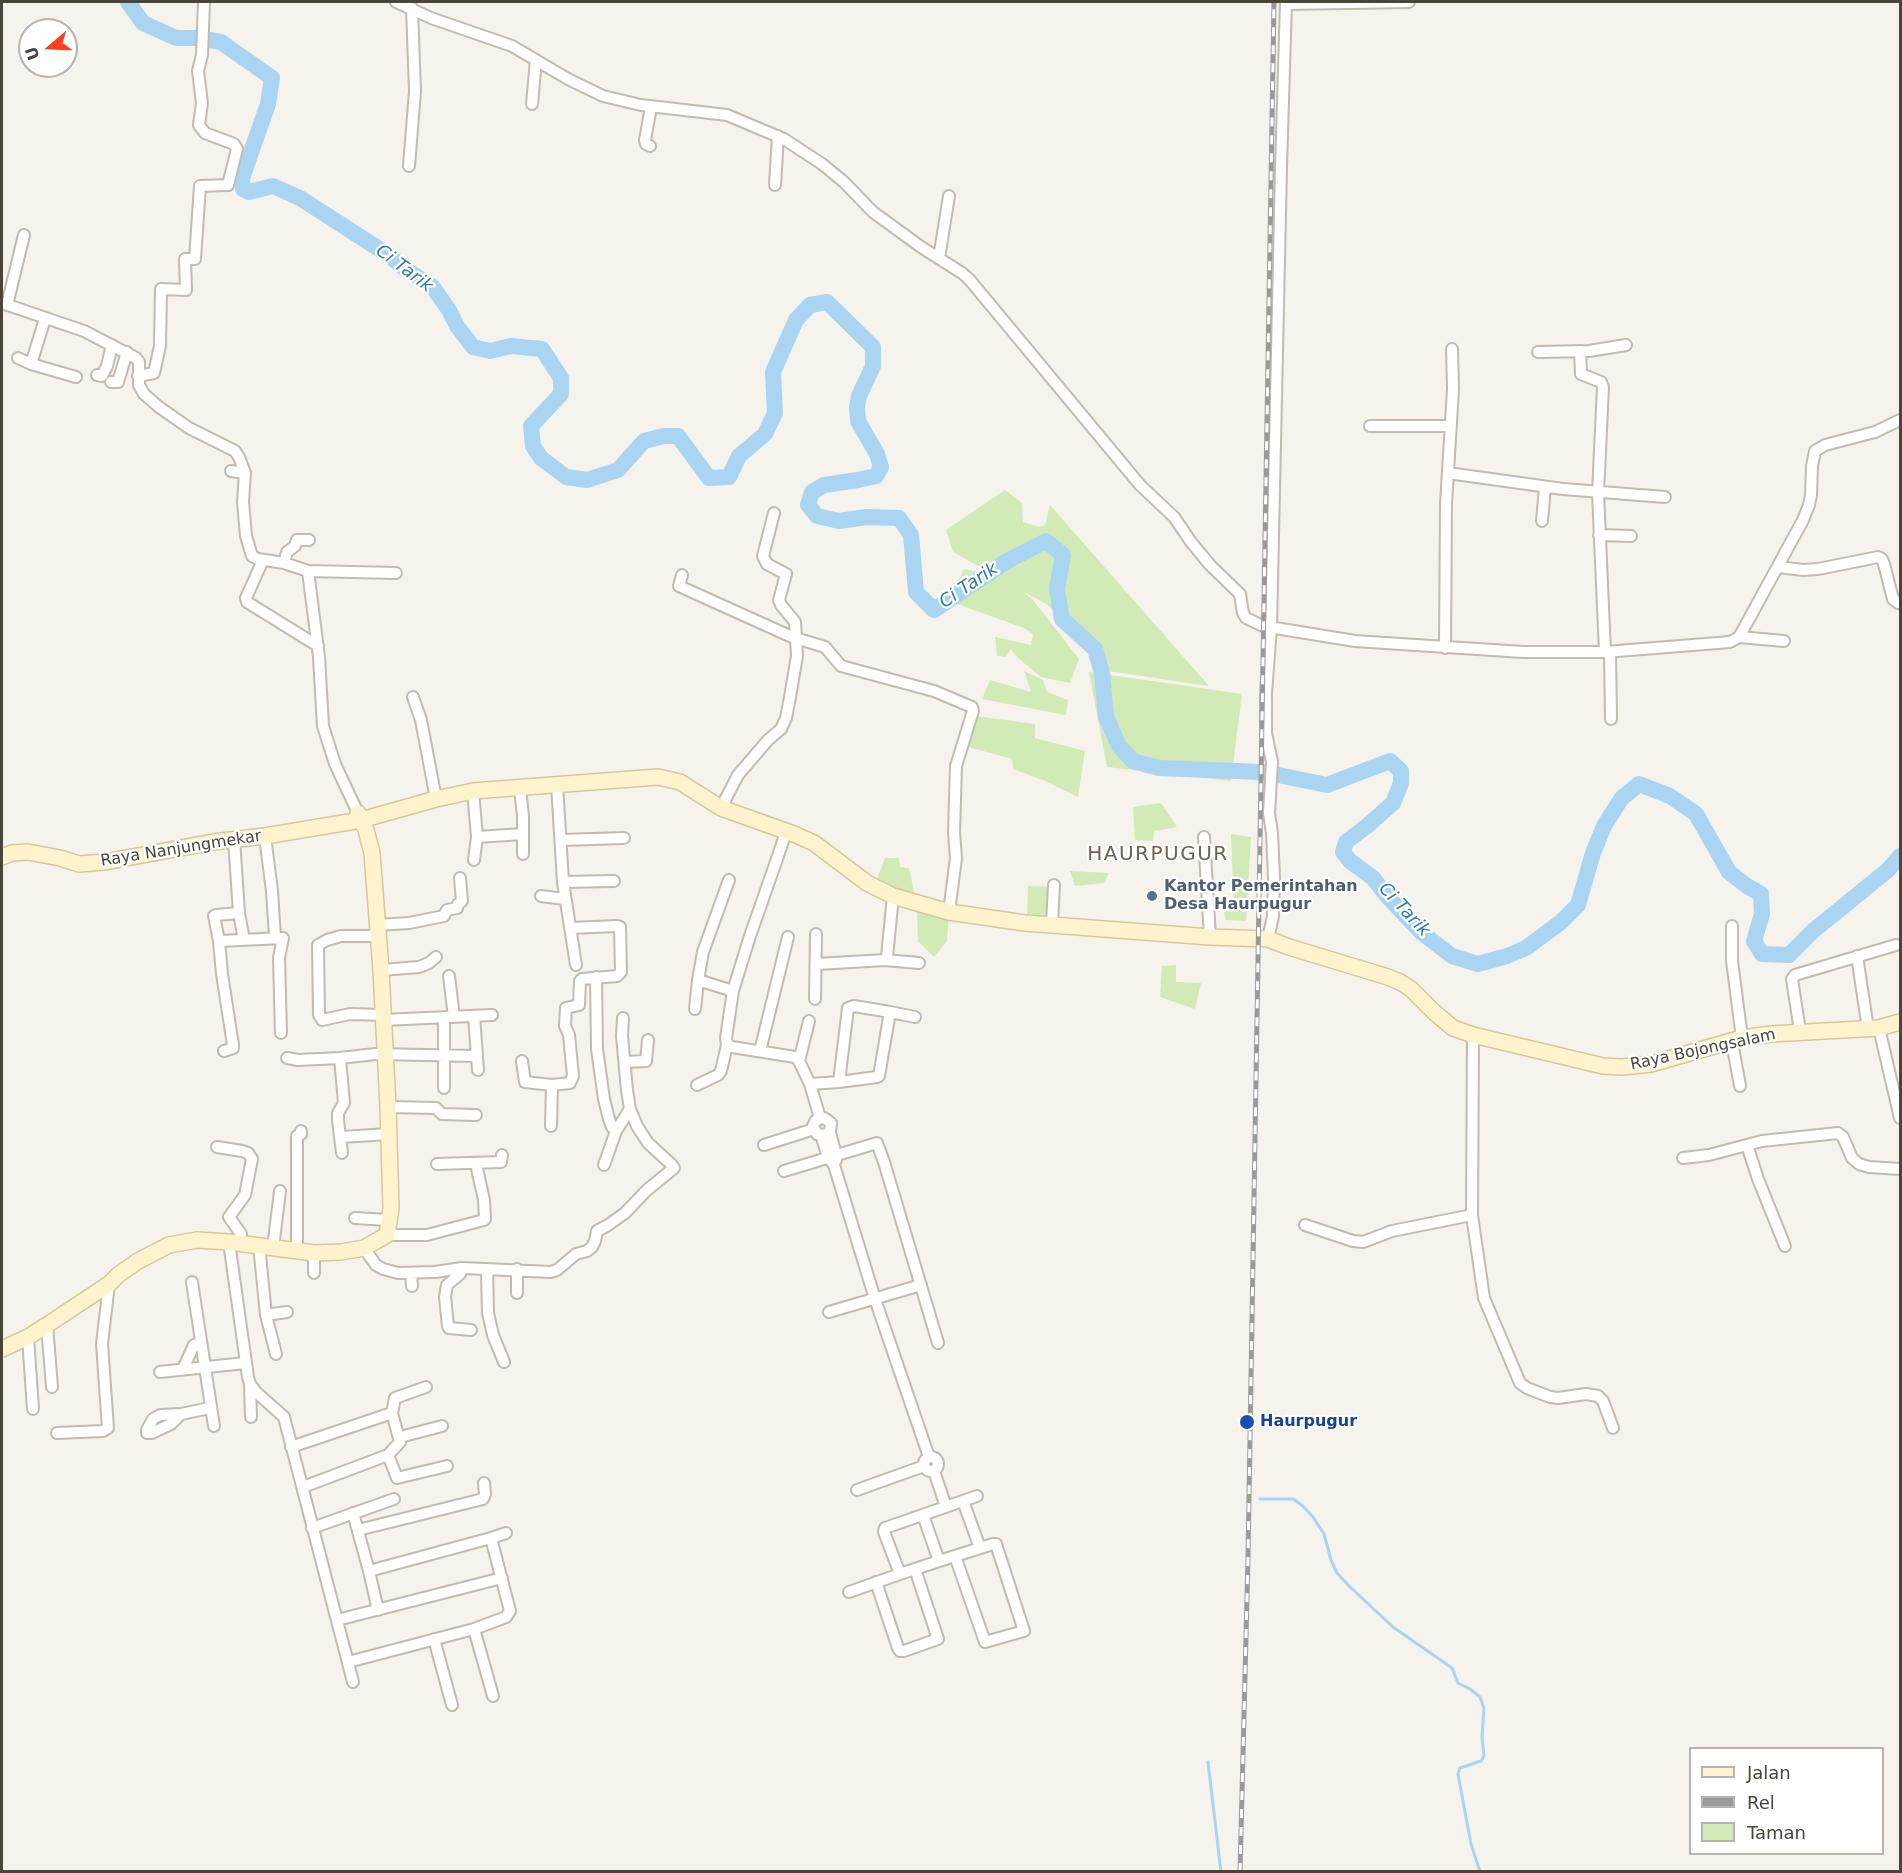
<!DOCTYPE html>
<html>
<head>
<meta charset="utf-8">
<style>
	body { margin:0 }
	#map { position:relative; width:1902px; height:1873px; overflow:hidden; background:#f6f3ec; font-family:"DejaVu Sans",sans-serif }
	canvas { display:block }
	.frame { position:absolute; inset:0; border:3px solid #4b4439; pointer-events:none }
	.legend { position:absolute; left:1689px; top:1747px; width:195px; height:108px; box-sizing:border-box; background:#fff; border:2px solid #b7b4b0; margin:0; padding:8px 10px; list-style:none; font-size:18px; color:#4b4439 }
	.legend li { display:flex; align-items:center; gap:12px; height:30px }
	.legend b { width:30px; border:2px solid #b7b4b0 }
	.north { position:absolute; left:18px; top:18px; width:60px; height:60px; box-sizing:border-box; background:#fff; border:2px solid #b7b4b0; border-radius:50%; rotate:251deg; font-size:16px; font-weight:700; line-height:24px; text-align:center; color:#4b4439 }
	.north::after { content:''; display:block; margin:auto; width:21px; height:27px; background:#fc3f1d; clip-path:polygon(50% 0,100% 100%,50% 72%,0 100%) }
</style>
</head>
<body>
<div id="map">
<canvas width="1902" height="1873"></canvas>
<div class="frame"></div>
<ul class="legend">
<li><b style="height:8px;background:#fff3cd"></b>Jalan</li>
<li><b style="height:8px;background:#9a9a9a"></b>Rel</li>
<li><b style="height:16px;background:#d2eab5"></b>Taman</li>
</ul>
<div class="north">U</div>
</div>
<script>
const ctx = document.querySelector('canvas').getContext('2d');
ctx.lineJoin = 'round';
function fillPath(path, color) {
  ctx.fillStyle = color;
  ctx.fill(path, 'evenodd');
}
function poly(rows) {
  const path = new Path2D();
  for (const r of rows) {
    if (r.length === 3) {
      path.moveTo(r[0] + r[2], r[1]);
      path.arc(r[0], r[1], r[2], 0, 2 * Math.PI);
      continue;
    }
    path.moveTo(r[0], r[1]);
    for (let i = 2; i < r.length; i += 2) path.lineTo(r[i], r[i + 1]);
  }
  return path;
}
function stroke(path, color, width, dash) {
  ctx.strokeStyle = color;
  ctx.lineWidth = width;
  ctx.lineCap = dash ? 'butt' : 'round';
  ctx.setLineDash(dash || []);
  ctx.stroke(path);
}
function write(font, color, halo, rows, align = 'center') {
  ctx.font = font + ' "DejaVu Sans",sans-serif';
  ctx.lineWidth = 4.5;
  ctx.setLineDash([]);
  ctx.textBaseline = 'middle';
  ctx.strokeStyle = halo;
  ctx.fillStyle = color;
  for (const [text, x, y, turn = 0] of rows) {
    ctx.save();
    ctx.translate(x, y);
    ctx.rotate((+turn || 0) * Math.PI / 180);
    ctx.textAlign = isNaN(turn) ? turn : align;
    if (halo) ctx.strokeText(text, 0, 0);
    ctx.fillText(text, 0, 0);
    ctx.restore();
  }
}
fillPath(poly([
	[1005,490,1022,503,1023,522,1039,527,1045,525,1050,505,1209,686,1108,671,1048,605,1022,591,1033,600,1079,659,1070,683,1041,677,1018,658,1011,649,1006,657,997,656,995,637,1031,645,1033,634,1024,628,949,601,964,569,998,577,953,552,946,530],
	[1024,671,1043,680,1047,692,1068,700,1066,715,982,699,990,680,1031,692],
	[1089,672,1242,694,1231,781,1107,767],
	[976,716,1035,724,1035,738,1085,751,1078,797,1045,781,1013,769,1012,759,965,746],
	[1161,803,1177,827,1154,831,1153,841,1135,840,1133,807],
	[1231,834,1251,837,1246,921,1226,920,1224,912,1234,909],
	[885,858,899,858,900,867,909,868,915,897,876,882],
	[1070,871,1109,873,1104,883,1075,886],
	[1028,886,1052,887,1050,920,1027,919],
	[917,909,949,915,947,941,934,957,918,941],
	[1176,965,1176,982,1201,983,1195,1009,1160,997,1162,966]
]), '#d2eab5');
stroke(poly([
	[1260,1499,1293,1499,1303,1506,1313,1517,1324,1534,1331,1560,1337,1573,1349,1586,1393,1627,1452,1668,1458,1683,1470,1689,1480,1697,1484,1708,1482,1737,1484,1756,1481,1761,1460,1768,1458,1774,1471,1844,1480,1872],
	[1208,1762,1221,1872]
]), '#a9d4f2', 3);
stroke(poly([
	[128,2,143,23,176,38,198,38,221,42,272,78,268,104,242,178,243,189,249,192,273,186,300,198,387,254,408,271,432,286,449,310,457,326,473,347,490,351,511,346,542,349,561,378,561,394,531,426,533,446,541,458,566,477,587,480,618,470,644,441,664,436,678,436,709,478,729,477,739,456,765,434,775,413,773,372,796,320,810,305,827,302,873,347,873,366,859,396,857,407,858,421,877,454,881,467,876,476,858,480,824,485,812,492,808,505,817,516,839,521,867,517,899,518,911,535,916,592,934,610,1007,561,1046,541,1063,555,1057,589,1062,619,1095,649,1102,673,1106,717,1119,746,1133,761,1159,768,1263,772,1327,785,1390,761,1401,771,1401,783,1393,803,1367,826,1346,842,1343,852,1350,861,1373,878,1387,896,1422,933,1452,956,1478,964,1507,956,1526,948,1561,922,1578,905,1593,853,1604,826,1621,799,1639,784,1670,796,1696,814,1729,872,1747,886,1761,894,1762,914,1754,941,1762,954,1789,955,1813,931,1888,870,1900,856]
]), '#a9d4f2', 16);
const street = poly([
	[396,2,431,18,512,46,568,79,603,96,641,105,727,115,784,139,822,164,844,182,873,212,921,247,962,273,969,279,1140,485,1174,517,1191,542,1210,565,1240,594,1243,613,1246,618,1263,626,1355,641,1523,652,1605,652,1730,642,1739,637,1743,630,1803,520,1809,505,1811,495,1812,466,1815,451,1825,445,1875,432,1900,420],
	[1286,4,1409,2],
	[532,104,536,60],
	[650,146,646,144,645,140,651,107],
	[409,166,415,91,412,8],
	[775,185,778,136],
	[939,258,949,196],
	[2,303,84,331,136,358,139,362,139,385,144,394,159,407,189,428,235,451,239,457,245,473,243,502,246,536,252,556,258,559,284,563,308,571,319,657,323,726,335,764,358,813],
	[7,305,24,235],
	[1580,351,1581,374,1601,382,1603,387,1598,493,1605,652],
	[1538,352,1589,351,1626,345],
	[18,358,31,364,76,377],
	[31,364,45,319],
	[97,375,102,376,107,366,112,345],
	[138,376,154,373,160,346,161,289,186,290,185,259,195,259,200,186,228,185,237,149,234,144,205,133,199,125,202,103,198,71,202,55,204,2],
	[111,382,118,382,127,352],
	[1370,426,1451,426],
	[231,471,245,473],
	[1448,473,1563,489,1665,497],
	[1542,521,1545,487],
	[1599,535,1631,536],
	[263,560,246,598,247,602,318,646],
	[284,563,287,552,295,546,297,540,309,540],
	[1778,567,1803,570,1818,569,1878,557,1882,559,1884,564,1893,599,1898,603,1900,603],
	[308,571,396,573],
	[682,575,679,586,792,637,825,647,841,666,934,691,972,707,973,711,956,766,954,833,956,858,949,912],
	[1739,637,1784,641],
	[1445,648,1446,504,1453,389,1452,349],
	[1610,652,1611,719],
	[413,697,421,720,436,799],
	[557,784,563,882,576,965],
	[520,788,523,816,523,854],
	[473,791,477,837,474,860],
	[721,808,738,775,768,740,781,729,786,718,790,697,797,656,795,622,781,605,779,600,786,574,767,564,763,556,774,513],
	[265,836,272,891,275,937],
	[477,837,523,834],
	[1204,837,1210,937],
	[234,839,239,913,244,940],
	[561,840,624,838],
	[779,853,786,832],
	[778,856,750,936,733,991,726,1038,727,1045,732,1047,795,1057,799,1061,810,1084,839,1082,877,1077,879,1076,890,1012,854,1006,848,1008,839,1082],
	[563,882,614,881],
	[541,896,565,899],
	[377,925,409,923,444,916,447,910,457,908,458,904,462,901,460,878],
	[1052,925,1054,885],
	[1732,926,1732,961,1742,1038],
	[378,936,341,936,327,940,318,945,319,1015,322,1020,350,1014,383,1015],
	[1268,939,1273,916,1274,877,1272,833,1269,813,1272,762,1266,733,1266,693,1271,628,1281,167,1286,2],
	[219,941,283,938,279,958,281,1033],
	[1857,956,1868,1029],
	[885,960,919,963],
	[817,964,885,960,887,957,893,896],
	[381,970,419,967,429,963,436,957],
	[449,976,454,1017],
	[596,977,597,1049,604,1099,609,1119,612,1127,616,1131],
	[698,980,703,952,729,880],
	[815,999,816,934],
	[695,1009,698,980,733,991],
	[890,1012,915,1017],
	[474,1016,478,1070],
	[383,1020,492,1015],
	[1879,1028,1900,1118],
	[1800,1031,1792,979,1795,975,1896,945],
	[1473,1035,1472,1215,1484,1298,1520,1383,1527,1388,1550,1397,1558,1398,1586,1394,1598,1396,1603,1401,1613,1428],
	[1732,1042,1740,1086],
	[224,1051,233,1048,233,1045,222,974,219,941,214,916,216,915,239,913],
	[760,1051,788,937],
	[287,1058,298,1060,340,1058,375,1054,476,1056],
	[340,1058,344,1103,338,1113,338,1120,342,1153],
	[522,1061,525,1082,552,1085,570,1083,573,1076,569,1035,565,1026,566,1008,579,1005,580,981,582,979,617,976,621,972,620,927,617,926,570,928],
	[799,1061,809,1021],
	[625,1062,646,1061,648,1040],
	[810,1084,820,1118],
	[697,1085,718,1075,721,1071,727,1045],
	[444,1088,444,1017],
	[388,1107,436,1108,442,1114,476,1115],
	[551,1126,552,1085],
	[830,1132,825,1135,817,1134,813,1126,816,1120,824,1118,831,1123,830,1132,836,1155,836,1160],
	[821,1135,828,1157,834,1165,875,1299,929,1457],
	[341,1137,389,1134],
	[764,1145,814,1129],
	[1747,1145,1758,1179,1785,1246],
	[217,1147,242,1151,248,1153,252,1159,245,1195,229,1217,241,1234,240,1242],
	[1683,1158,1709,1155,1762,1141,1838,1133,1843,1137,1852,1158,1859,1164,1869,1167,1900,1169],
	[437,1164,501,1162,502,1155],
	[604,1165,616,1131,630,1109],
	[784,1171,877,1143,884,1162,938,1343],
	[355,1218,388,1220],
	[1305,1225,1353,1241,1363,1242,1392,1231,1472,1215],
	[387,1235,427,1235,484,1220,485,1219,484,1200,476,1164],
	[229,1242,248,1377,250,1384,256,1392,284,1417,353,1682],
	[259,1245,266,1315,276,1354],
	[273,1248,280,1191],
	[364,1248,376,1265,383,1269,398,1273,435,1272,462,1268,551,1272,557,1270,576,1254,587,1251,592,1247,595,1241,597,1231,608,1225,625,1213,647,1190,674,1168,671,1164,648,1143,637,1126,630,1109,627,1090,622,1036,623,1018],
	[297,1250,297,1136,301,1134,301,1131],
	[462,1268,460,1274,447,1285,445,1297,448,1326,449,1328,471,1330],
	[487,1269,488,1313,493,1335,504,1362],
	[314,1273,314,1253],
	[411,1273,412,1286],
	[192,1282,214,1426],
	[517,1293,517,1269],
	[829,1312,921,1285],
	[266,1315,287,1312],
	[47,1325,52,1387],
	[28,1337,33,1409],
	[183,1369,194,1345,201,1342],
	[160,1372,245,1363],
	[250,1385,251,1417],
	[392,1413,400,1442,388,1455,397,1478,447,1466],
	[181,1414,171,1424,152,1433,147,1433,147,1430,153,1419,160,1415,181,1414,210,1408],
	[57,1433,103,1431,108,1428,102,1344,109,1284],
	[400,1437,442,1426],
	[291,1447,392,1413,395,1398,426,1387],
	[931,1464,7],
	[934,1471,946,1507],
	[303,1487,388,1455],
	[857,1490,924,1466],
	[963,1501,980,1548],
	[353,1513,369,1571,378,1610],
	[923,1515,939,1561],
	[312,1528,394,1499],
	[358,1530,483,1499,485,1494,484,1483],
	[369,1571,491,1538,506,1533],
	[900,1574,884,1532,885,1528,977,1496],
	[876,1582,898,1648,900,1651,904,1651,938,1639,915,1569],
	[849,1592,900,1574,939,1561,955,1556,993,1544,996,1544,1024,1631,985,1642,955,1556],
	[337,1620,502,1578],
	[474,1629,493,1696],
	[434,1639,452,1705],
	[348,1662,474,1629,506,1617,510,1611,491,1538]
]);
const secondary = poly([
	[2,857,12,853,28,852,60,858,79,864,105,862,213,842,265,836,361,820,436,799,473,791,658,777,680,782,721,808,794,834,814,843,867,883,893,896,949,912,1025,923,1210,937,1268,939,1289,947,1388,977,1400,982,1411,989,1434,1012,1453,1028,1473,1035,1603,1066,1622,1067,1651,1064,1742,1038,1771,1034,1879,1028,1900,1022],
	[2,1349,28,1337,47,1325,109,1284,118,1275,138,1261,169,1245,197,1240,229,1242,314,1253,341,1252,364,1248,387,1235,391,1208,388,1107,381,970,372,853,366,830,358,813]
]);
stroke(street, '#c2bbae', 14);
stroke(secondary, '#d6c79b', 18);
stroke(street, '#fff', 10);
stroke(secondary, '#fff3cd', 15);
const rail = poly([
	[1240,1872,1248,1558,1274,2]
]);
stroke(rail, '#9a9a9a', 5);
stroke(rail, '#fff', 3, [9]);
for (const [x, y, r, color] of [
	[1152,896,6,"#5c6f8a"],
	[1247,1422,8,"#1a4fb4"]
]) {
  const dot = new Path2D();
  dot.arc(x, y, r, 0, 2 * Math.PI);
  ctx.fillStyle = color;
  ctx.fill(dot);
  stroke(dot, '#fff', 2);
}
write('16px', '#4b4439', '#fff', [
	["Raya Nanjungmekar",181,849,-9],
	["Raya Bojongsalam",1703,1050,-12]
]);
write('bold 16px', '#4e5e75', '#fff', [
	["Kantor Pemerintahan",1164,887],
	["Desa Haurpugur",1164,905]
], 'left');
write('bold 16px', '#164399', '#fff', [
	["Haurpugur",1260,1422]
], 'left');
write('italic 18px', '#2e7ab2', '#fff', [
	["Ci Tarik",404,269,37],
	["Ci Tarik",969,586,-34],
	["Ci Tarik",1404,910,47]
]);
ctx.letterSpacing = '1.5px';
write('20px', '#6e6250', '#fff', [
	["HAURPUGUR",1158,855]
]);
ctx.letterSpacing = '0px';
</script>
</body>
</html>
